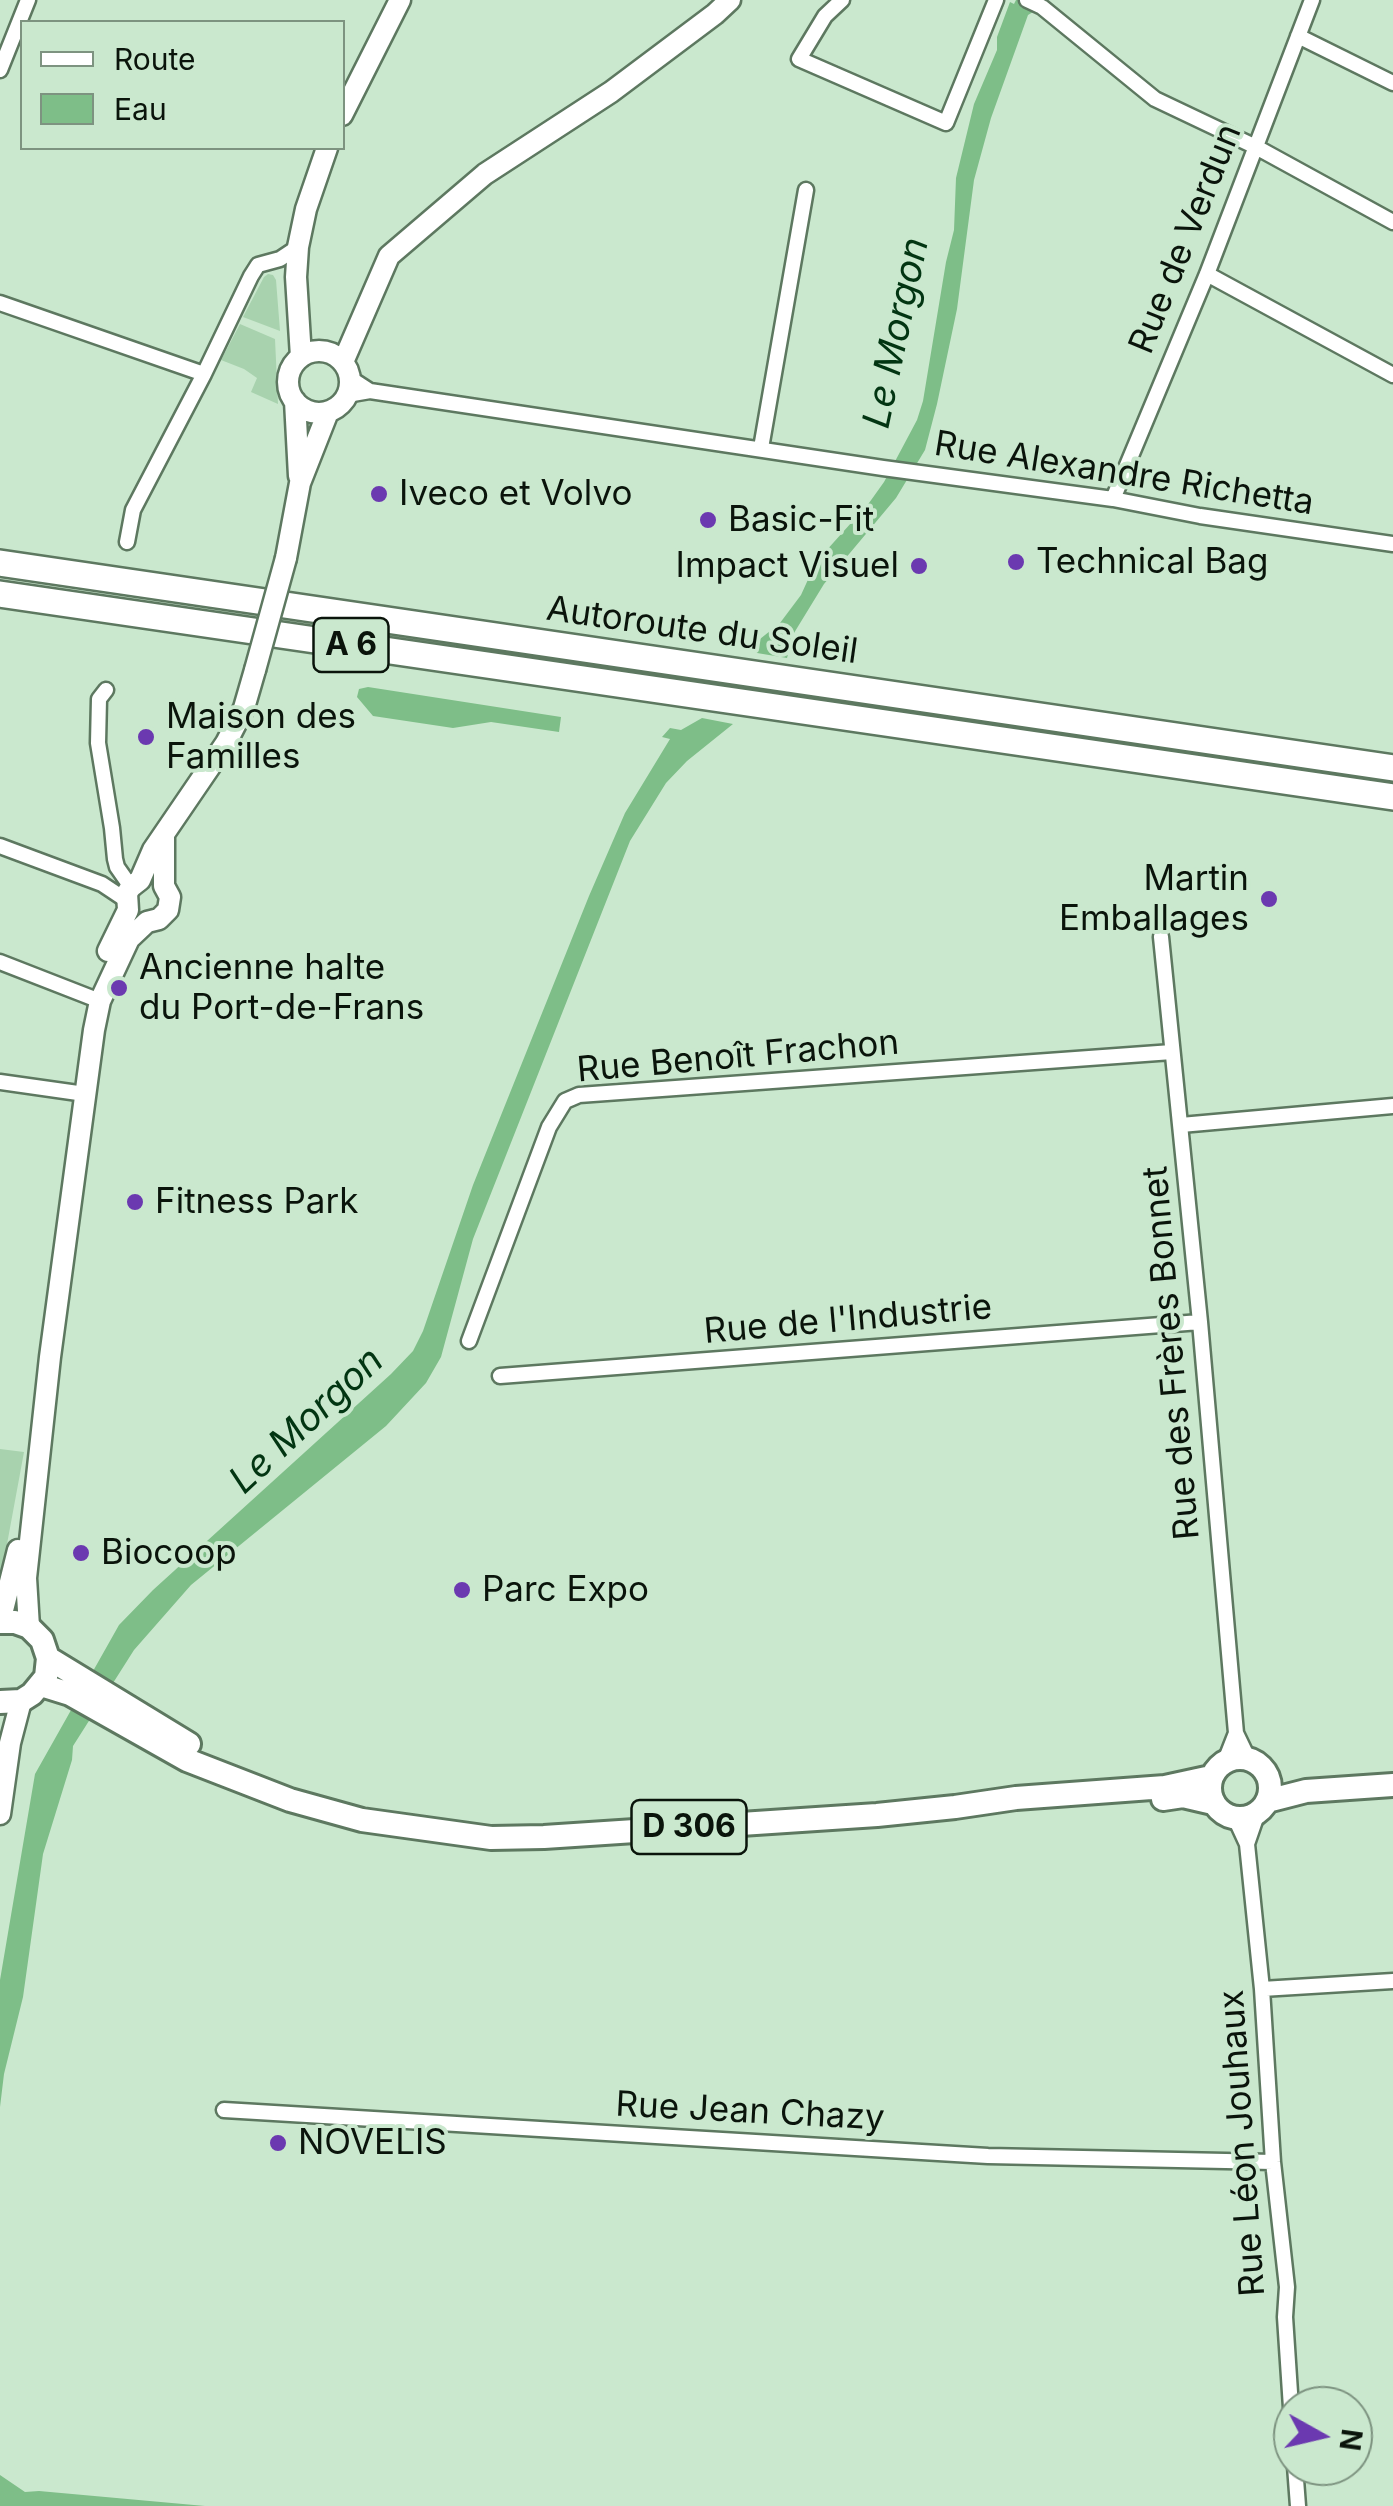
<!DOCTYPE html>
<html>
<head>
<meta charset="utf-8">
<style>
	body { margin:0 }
	#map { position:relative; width:1393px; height:2506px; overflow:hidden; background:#cae8ce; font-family:Inter,sans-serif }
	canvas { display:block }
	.legend { position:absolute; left:20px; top:20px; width:325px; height:130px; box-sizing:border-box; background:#cae8ce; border:2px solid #7d9380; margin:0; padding:12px 18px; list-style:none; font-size:30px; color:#0a140b }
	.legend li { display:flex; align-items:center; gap:20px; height:50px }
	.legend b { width:50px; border:2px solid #7d9380 }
	.north { position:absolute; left:1273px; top:2386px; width:100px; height:100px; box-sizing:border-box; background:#cae8ce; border:2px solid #7d9380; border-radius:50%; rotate:98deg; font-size:28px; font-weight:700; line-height:40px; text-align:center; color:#0a140b }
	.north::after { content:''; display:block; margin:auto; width:35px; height:45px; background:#6b39b0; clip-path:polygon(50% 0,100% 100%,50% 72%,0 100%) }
</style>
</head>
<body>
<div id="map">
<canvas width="1393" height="2506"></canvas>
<ul class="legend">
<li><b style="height:12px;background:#fff"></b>Route</li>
<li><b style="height:28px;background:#7ebe88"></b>Eau</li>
</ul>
<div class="north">N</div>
</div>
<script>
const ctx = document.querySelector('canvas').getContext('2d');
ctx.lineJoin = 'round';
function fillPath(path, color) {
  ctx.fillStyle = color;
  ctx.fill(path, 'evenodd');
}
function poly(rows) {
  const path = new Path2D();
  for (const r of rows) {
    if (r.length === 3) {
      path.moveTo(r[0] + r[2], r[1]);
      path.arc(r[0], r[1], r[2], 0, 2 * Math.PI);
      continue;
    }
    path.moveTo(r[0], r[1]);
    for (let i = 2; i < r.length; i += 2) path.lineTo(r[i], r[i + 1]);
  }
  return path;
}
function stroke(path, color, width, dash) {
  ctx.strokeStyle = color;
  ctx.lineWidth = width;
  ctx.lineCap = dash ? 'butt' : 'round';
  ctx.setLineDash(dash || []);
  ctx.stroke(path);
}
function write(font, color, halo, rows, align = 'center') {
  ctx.font = font + ' Inter,sans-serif';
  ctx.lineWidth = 8;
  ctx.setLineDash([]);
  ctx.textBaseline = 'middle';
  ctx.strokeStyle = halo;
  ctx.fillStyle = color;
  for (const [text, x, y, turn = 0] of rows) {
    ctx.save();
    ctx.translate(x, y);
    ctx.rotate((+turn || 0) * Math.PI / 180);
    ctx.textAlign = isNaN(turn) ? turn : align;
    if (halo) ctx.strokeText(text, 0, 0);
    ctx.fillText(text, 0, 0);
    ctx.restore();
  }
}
fillPath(poly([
	[268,274,273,275,276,280,280,331,243,317,264,277],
	[240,324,275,339,278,404,251,392,257,378,244,369,221,360],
	[0,1449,24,1452,0,1582]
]), '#a8d2ae');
fillPath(poly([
	[1016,0,1028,0,1036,3,1033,12,1028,15,991,118,974,180,957,309,937,404,925,450,896,498,824,584,794,633,787,658,757,653,753,648,755,643,780,623,801,595,816,562,869,503,884,482,917,420,923,401,946,262,954,230,956,178,974,104,997,50,997,37,1010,2,1014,4],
	[368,687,561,717,559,732,491,722,453,728,373,716,357,697,359,689],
	[702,718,733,724,687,761,666,783,630,841,473,1239,441,1357,426,1383,386,1426,191,1585,134,1650,73,1746,72,1760,43,1854,23,1997,4,2074,0,2107,0,1980,35,1774,119,1625,153,1590,391,1374,413,1351,423,1331,473,1185,589,896,625,813,670,739,662,737,670,728,681,730],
	[0,2475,25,2492,39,2491,205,2506,0,2506]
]), '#7ebe88');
const street = poly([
	[842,0,825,16,799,59,946,123,996,0],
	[1027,0,1042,7,1155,99,1256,147,1393,222],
	[1298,36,1393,83],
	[0,70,28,0],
	[1207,274,1393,375],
	[0,303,204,374,251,276,258,265,280,259,298,247],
	[350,378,370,391],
	[347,395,370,391,883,468,1113,499,1200,516,1393,544],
	[761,448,806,190],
	[1113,499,1207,274,1312,0],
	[127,542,133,510,204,374],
	[106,690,99,699,98,743,112,828,115,859,117,867,131,887],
	[0,846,102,884,126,900],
	[1161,937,1200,1322,1236,1733,1225,1761],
	[0,962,100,1001],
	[0,1082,85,1094],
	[1181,1125,1393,1106],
	[469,1341,549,1127,565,1101,579,1095,1172,1052],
	[500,1376,1200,1322],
	[1236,1733,1248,1758],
	[1235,1818,1247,1844,1262,1989,1273,2162,1287,2287,1285,2317,1293,2438],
	[1247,1844,1258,1812],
	[1262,1989,1393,1981],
	[224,2110,988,2156,1273,2162],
	[1295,2466,1298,2506]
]);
const secondary = poly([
	[342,115,400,0],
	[319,382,31],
	[301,357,296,277,298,247,306,209,327,148],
	[343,362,389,256,485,174,611,92,715,14,730,0],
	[295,401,299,476],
	[286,558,300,483,328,412],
	[108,951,128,910,127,893,131,887,140,880,153,850,226,743,244,708,255,670],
	[0,1622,18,1550],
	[29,1627,26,1578,50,1357,94,1030,100,1001,129,939,147,922,159,919,168,910,170,897,164,886,164,836],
	[0,1814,10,1743,21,1701]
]);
const primary = poly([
	[0,1622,15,1622,29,1627,42,1640,48,1658,46,1677,32,1694,21,1701,0,1702],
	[48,1658,189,1744],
	[41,1685,70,1694,187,1760,290,1800,362,1820,491,1838,544,1837,877,1815,955,1807,1016,1798,1165,1787,1211,1777],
	[1240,1788,30],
	[1163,1799,1183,1796,1213,1803],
	[1267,1801,1306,1791,1393,1785]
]);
const highway = poly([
	[0,563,1393,768],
	[0,594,1393,797]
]);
stroke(street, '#5d7860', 19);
stroke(secondary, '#5d7860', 25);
stroke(primary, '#5d7860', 28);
stroke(highway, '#5d7860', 30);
stroke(street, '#fff', 14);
stroke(secondary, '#fff', 20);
stroke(primary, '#fff', 22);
stroke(highway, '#fff', 25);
const secondaryBridge = poly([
	[255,670,286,558]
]);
stroke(secondaryBridge, '#5d7860', 25, []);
stroke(secondaryBridge, '#fff', 20);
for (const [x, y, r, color] of [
	[379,494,10,"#6b39b0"],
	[708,520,10,"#6b39b0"],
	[1016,562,10,"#6b39b0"],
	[919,566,10,"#6b39b0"],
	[146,737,10,"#6b39b0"],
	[1269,899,10,"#6b39b0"],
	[119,988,10,"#6b39b0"],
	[135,1202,10,"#6b39b0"],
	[81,1553,10,"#6b39b0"],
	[462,1590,10,"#6b39b0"],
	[278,2143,10,"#6b39b0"]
]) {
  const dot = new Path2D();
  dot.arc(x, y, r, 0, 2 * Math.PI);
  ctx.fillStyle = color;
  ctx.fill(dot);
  stroke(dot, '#cae8ce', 4);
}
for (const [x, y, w] of [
	[351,645,75],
	[689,1827,115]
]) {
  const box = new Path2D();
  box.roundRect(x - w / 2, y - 27, w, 54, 8);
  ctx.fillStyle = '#cae8ce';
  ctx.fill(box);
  stroke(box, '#0a140b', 2.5);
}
write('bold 32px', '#0a140b', null, [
	["A 6",351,645],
	["D 306",689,1827]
]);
write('35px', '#0a140b', '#cae8ce', [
	["Rue de Verdun",1186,239,-68],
	["Rue Alexandre Richetta",1124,474,9],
	["Autoroute du Soleil",702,631,8],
	["Rue Benoît Frachon",738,1057,-5],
	["Rue de l'Industrie",848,1320,-5],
	["Rue des Frères Bonnet",1172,1353,-95],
	["Rue Jean Chazy",750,2112,3],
	["Rue Léon Jouhaux",1243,2143,-94]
]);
write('35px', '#0a140b', '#cae8ce', [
	["Iveco et Volvo",399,494],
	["Basic-Fit",728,520],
	["Technical Bag",1036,562],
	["Impact Visuel",899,566,"right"],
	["Maison des",166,717],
	["Familles",166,757],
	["Martin",1249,879,"right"],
	["Emballages",1249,919,"right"],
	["Ancienne halte",139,968],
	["du Port-de-Frans",139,1008],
	["Fitness Park",155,1202],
	["Biocoop",101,1553],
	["Parc Expo",482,1590],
	["NOVELIS",298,2143]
], 'left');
write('italic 38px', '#023512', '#cae8ce', [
	["Le Morgon",897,333,-78],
	["Le Morgon",307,1421,-43]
]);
</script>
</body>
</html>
